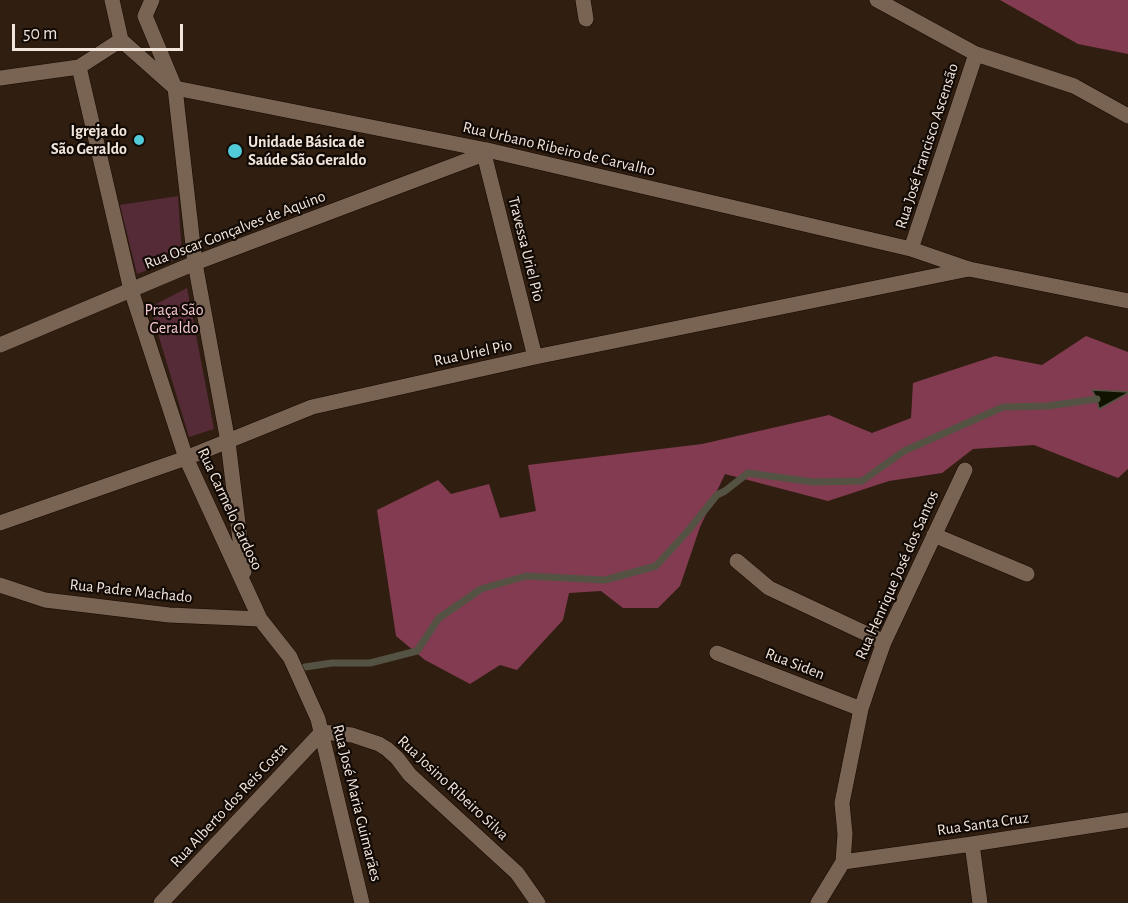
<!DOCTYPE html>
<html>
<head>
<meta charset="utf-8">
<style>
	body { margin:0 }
	#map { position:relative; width:1128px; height:903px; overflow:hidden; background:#301f10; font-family:"Alegreya Sans",sans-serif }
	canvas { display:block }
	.scale { position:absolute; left:12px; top:24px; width:171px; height:27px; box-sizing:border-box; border:3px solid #f1e5dc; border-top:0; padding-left:8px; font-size:18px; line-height:21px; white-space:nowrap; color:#f1e5dc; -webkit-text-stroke:4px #120a05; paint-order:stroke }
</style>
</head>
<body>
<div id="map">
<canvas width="1128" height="903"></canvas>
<div class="scale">50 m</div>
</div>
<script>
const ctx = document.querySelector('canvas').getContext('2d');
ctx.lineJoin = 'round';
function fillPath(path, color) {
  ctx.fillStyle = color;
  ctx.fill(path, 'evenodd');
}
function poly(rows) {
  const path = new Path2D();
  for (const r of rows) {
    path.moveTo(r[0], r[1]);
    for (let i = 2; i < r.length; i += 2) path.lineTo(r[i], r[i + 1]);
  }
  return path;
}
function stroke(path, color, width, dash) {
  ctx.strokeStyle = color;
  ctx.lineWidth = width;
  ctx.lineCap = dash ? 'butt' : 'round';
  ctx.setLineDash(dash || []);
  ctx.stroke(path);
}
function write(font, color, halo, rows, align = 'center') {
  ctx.font = font + ' "Alegreya Sans",sans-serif';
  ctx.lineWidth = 4.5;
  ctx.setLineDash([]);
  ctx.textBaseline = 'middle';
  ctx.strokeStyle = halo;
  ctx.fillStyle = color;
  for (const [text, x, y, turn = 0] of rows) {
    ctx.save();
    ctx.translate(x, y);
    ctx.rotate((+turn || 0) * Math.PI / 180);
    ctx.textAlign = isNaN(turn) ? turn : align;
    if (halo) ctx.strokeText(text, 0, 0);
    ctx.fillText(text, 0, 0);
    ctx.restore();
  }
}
fillPath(poly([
	[178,196,182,257,137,274,120,205],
	[187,288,214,429,189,437,150,307]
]), '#552b37');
fillPath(poly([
	[1000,0,1128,0,1128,54,1078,44],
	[1086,336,1128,352,1128,469,1118,478,1034,445,973,449,942,473,889,481,828,501,725,474,700,527,680,586,658,608,623,608,601,591,569,593,563,620,517,670,500,665,470,684,425,660,396,636,377,510,438,480,451,494,489,484,500,518,536,511,528,465,702,444,829,415,872,433,911,418,913,383,995,356,1042,365]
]), '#833b51');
const water = poly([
	[1092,390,1128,392,1128,393,1099,409,1097,399,1092,390]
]);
fillPath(water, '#101300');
stroke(water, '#545242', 1.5);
stroke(poly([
	[305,667,332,663,370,663,417,651,439,618,481,589,526,576,605,580,656,566,687,532,717,495,725,491,748,473,813,482,862,481,904,451,1003,407,1048,406,1097,399]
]), '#545242', 7);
const minor = poly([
	[152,0,145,16,175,88],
	[583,0,586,19],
	[877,0,976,54,1074,86,1128,116],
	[487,150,484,154,535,357],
	[911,249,976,54],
	[0,345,195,263,484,154],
	[0,523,186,458,312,407,535,357,969,269],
	[934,535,1027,574],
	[737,561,769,588,884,642],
	[717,653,861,709],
	[972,844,980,903],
	[843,862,972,844,1128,820],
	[161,903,322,732,352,735,379,744,387,749,397,758,410,775,517,873,538,903],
	[818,903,843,862,845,834,842,803,861,709,872,676,884,642,965,470]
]);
const tertiary = poly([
	[112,0,121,40],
	[79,67,131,290,186,458,260,619,290,657,318,719,362,903],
	[0,78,79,67,121,40,175,88,487,150,911,249,969,269,1128,301],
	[175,88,195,263,228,442,244,572],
	[0,585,45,600,169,615,260,619]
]);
stroke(minor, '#170800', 16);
stroke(tertiary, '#170800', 16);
stroke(minor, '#796454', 15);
stroke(tertiary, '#796454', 15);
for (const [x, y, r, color] of [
	[139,140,6,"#52cbd9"],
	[235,151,8,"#52cbd9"]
]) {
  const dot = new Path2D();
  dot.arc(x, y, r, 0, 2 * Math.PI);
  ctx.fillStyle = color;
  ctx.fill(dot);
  stroke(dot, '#120a05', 2);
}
write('bold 16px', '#f1e5dc', '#120a05', [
	["Igreja do",127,131],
	["São Geraldo",127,149],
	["Unidade Básica de",248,142,"left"],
	["Saúde São Geraldo",248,160,"left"]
], 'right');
write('16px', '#f1e5dc', '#120a05', [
	["Rua José Francisco Ascensão",927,146,-72],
	["Rua Urbano Ribeiro de Carvalho",559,149,13],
	["Rua Oscar Gonçalves de Aquino",235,230,-21],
	["Travessa Uriel Pio",526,249,76],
	["Rua Uriel Pio",473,353,-12],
	["Rua Carmelo Cardoso",230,509,65],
	["Rua Henrique José dos Santos",897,575,-66],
	["Rua Padre Machado",131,591,6],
	["Rua Siden",795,664,21],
	["Rua Josino Ribeiro Silva",453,788,43],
	["Rua José Maria Guimarães",357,803,76],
	["Rua Alberto dos Reis Costa",229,805,-47],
	["Rua Santa Cruz",983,824,-8]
]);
write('16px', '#f5c8d2', '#120a05', [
	["Praça São",174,310],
	["Geraldo",174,328]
]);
</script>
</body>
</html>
